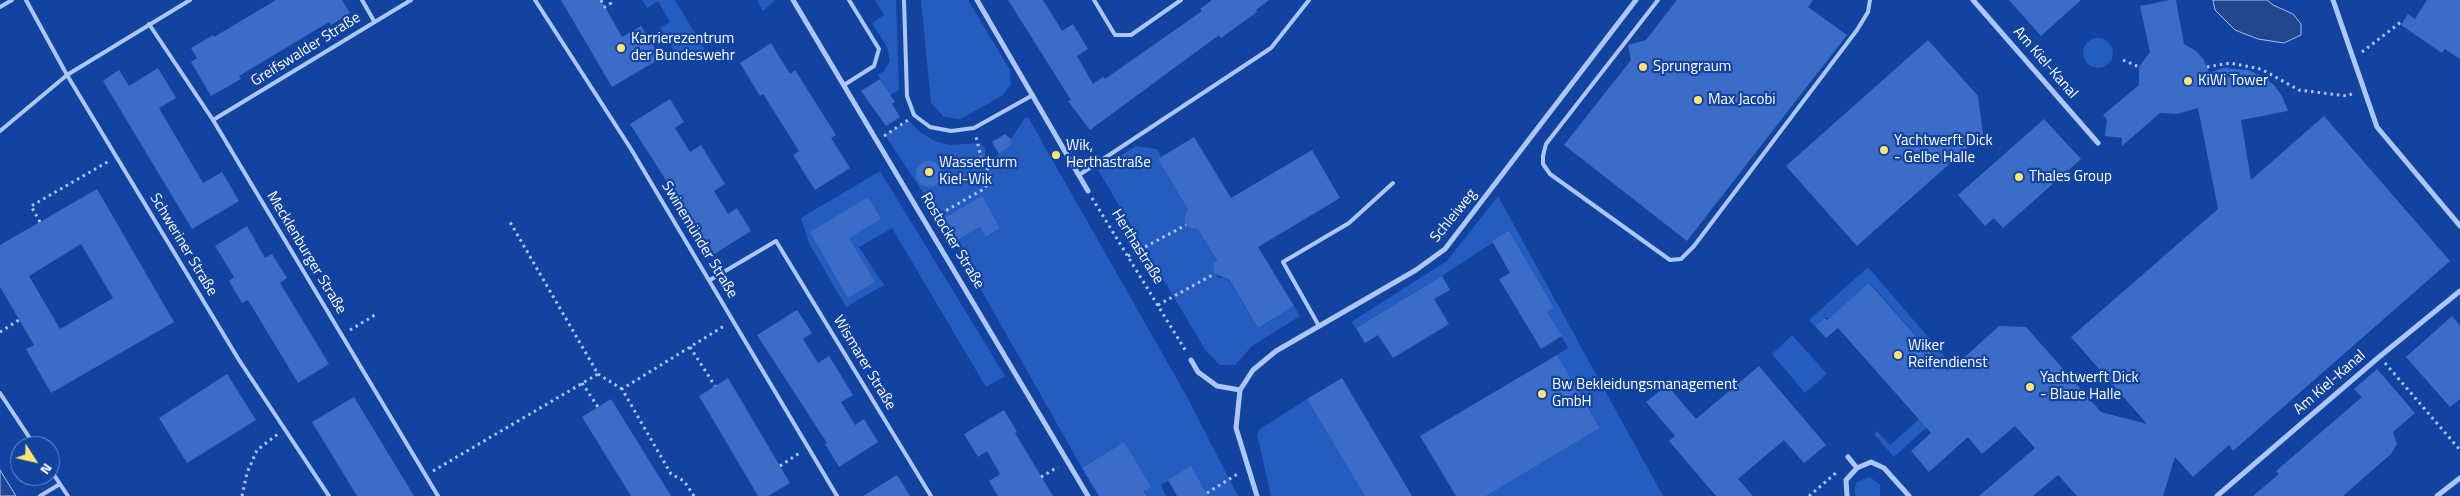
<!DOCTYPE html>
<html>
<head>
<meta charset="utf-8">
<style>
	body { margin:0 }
	#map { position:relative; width:2460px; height:496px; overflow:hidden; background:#1243a1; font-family:"Titillium Web",sans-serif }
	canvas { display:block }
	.north { position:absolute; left:10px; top:436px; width:50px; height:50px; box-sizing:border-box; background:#1243a1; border:1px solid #718ec7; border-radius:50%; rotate:125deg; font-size:14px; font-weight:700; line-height:20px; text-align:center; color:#fff }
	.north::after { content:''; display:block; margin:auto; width:18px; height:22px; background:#ffe470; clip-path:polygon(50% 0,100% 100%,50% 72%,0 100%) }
</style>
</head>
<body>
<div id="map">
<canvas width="2460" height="496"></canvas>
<div class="north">N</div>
</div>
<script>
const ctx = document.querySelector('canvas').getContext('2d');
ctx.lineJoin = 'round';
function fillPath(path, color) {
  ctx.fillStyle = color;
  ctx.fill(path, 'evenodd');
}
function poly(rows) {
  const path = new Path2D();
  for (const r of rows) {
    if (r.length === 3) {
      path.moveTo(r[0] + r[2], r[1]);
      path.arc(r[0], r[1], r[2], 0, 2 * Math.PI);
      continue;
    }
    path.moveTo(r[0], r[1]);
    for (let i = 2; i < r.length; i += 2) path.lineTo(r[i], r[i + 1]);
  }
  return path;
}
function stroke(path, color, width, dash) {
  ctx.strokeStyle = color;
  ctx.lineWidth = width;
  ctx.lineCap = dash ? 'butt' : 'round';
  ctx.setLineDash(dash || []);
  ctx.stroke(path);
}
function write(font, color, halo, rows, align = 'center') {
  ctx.font = font + ' "Titillium Web",sans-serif';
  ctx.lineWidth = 4.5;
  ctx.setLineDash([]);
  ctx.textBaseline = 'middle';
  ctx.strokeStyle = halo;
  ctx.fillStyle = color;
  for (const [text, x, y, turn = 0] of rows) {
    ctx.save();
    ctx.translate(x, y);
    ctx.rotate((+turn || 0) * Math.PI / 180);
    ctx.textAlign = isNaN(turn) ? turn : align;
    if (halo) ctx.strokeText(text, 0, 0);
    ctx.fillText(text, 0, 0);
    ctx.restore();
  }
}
fillPath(poly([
	[642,0,675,0,706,52,689,61,678,57,660,28,670,22,658,1,647,8],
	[757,0,775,0,763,11],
	[875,0,896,0,899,90,890,95,878,75,884,71,890,61,887,47,872,23,884,15],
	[921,0,968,0,1010,70,1011,85,1002,96,960,119,944,117,931,103],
	[2098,53,15],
	[1028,117,1187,397,1238,496,1208,496,1191,467,1161,485,1166,496,1147,496,1124,442,1082,468,954,242,980,227,986,237,1000,228,982,197,941,220,885,135,908,120,921,133,935,141,949,145,980,143,985,149,985,156,992,159,1011,145,1011,139,1024,119],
	[1136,146,1157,149,1161,157,1158,159,1189,212,1184,219,1186,225,1190,228,1198,227,1217,260,1213,264,1214,274,1219,278,1227,277,1258,328,1294,306,1300,316,1252,346,1235,365,1220,365,1206,351,1098,170],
	[880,171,1005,376,986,387,892,228,859,247,884,285,846,307,809,243,801,218],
	[1498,196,1663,496,1486,496,1600,428,1557,355,1568,348,1547,312,1554,308,1509,232,1442,276,1356,328,1351,322,1447,261],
	[1868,267,1971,387,1894,457,1874,434,1877,431,1890,445,1959,384,1870,283,1829,318,1825,318,1815,326,1809,320],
	[1792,335,1827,374,1805,393,1772,354],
	[1307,399,1365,496,1271,496,1257,434,1260,429],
	[1870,477,1880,485,1880,496,1856,496,1854,490,1857,482]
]), '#255cbf');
const water = poly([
	[2213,0,2267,0,2273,5,2293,14,2301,24,2301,35,2284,43,2258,39,2235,30,2215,10,2213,0],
	[0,470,16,496,0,496,0,470]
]);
fillPath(water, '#23478f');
stroke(water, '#9ebff8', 1);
fillPath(poly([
	[276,0,342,0,350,13,331,25,329,22,239,76,241,79,211,96,191,62,197,58,191,48,213,35,214,37],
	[561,0,601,0,622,37,641,26,661,58,612,87],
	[1008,0,1043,0,1062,31,1073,24,1088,49,1077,56,1093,84,1103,77,1105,79,1202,11,1200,9,1212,0,1269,0,1256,10,1257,12,1221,38,1219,35,1090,130,1068,101,1071,100],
	[1677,0,1813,0,1808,7,1847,35,1687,241,1564,145,1631,60,1628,45,1646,40],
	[2009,0,2081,0,2041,36],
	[2170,0,2176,0,2184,44,2196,51,2204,60,2209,73,2223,68,2248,70,2262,76,2274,85,2282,96,2288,111,2241,120,2251,180,2324,116,2450,261,2233,451,2229,445,2193,477,2175,457,2163,496,2077,496,2058,475,2033,496,1979,496,2035,448,2015,426,1982,454,1968,437,1929,472,1911,451,1931,433,1838,328,1826,338,1815,326,1825,318,1827,320,1869,283,1948,372,1999,326,2026,327,2101,412,2147,424,2071,337,2218,209,2198,108,2177,114,2160,113,2122,146,2122,138,2105,136,2107,120,2103,115,2139,85,2139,67,2150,52,2140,6],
	[2427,0,2460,0,2460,59,2445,49,2442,53,2401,25,2408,14,2415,19],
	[1928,40,1978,96,1983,134,1857,246,1786,166],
	[771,43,790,74,795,70,836,135,831,138,850,168,815,190,793,155,799,151,763,94,760,96,740,63],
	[158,68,176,98,159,108,203,183,222,172,239,201,192,229,103,81,119,70,129,86],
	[880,79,895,102,892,104,900,117,886,126,861,91],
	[670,99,684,122,675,128,690,152,701,145,725,184,714,191,728,214,737,208,751,231,711,256,698,233,699,232,630,124],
	[2044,119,2081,159,2003,228,1994,218,1985,226,1958,195],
	[1005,134,1011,139,1011,145,999,154,992,142],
	[1194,137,1231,198,1312,150,1340,198,1258,247,1294,306,1258,328,1229,279,1214,274,1213,264,1217,260,1198,229,1190,228,1186,225,1184,219,1188,210,1158,159],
	[929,174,13],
	[97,189,174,322,51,393,26,349,34,345,0,287,0,245],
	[81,244,113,298,60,329,29,276],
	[982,196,1000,228,986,237,980,227,954,242,941,220],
	[868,197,881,219,849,238,875,282,848,298,810,232],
	[247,226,265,258,272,254,287,278,280,283,329,364,298,383,248,300,242,303,229,281,234,277,215,246],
	[1509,231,1554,308,1547,312,1562,336,1541,349,1499,279,1510,273,1492,241],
	[1442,276,1450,290,1434,299,1449,324,1393,358,1378,335,1365,343,1356,328],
	[797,310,812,333,803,339,818,363,829,356,853,395,841,402,855,425,864,419,878,442,839,467,825,444,827,443,757,335],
	[2452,316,2460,326,2460,399,2450,407,2406,357],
	[1557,355,1600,428,1486,496,1456,496,1420,436],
	[1759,366,1826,445,1804,463,1784,440,1738,479,1753,496,1716,496,1669,441,1675,436,1646,402,1667,385,1696,419],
	[2377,369,2415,413,2393,432,2397,444,2391,454,2343,496,2253,496,2279,474,2276,471,2362,397,2354,389],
	[227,374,256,420,187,463,159,418],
	[728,378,790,483,768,496,758,496,699,396],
	[1342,378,1412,496,1365,496,1307,399],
	[354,397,414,496,357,496,312,422],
	[611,399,671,496,631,496,582,417],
	[1004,410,1017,432,1015,433,1053,496,998,496,989,481,1000,474,987,451,978,457,964,434],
	[1124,442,1151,487,1144,491,1147,496,1099,496,1082,468],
	[1191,466,1208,496,1177,496,1168,480],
	[897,475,910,496,863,496]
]), '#3b6cc8');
stroke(poly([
	[601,0,605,7,611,3,610,0],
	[2362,52,2401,22],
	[2123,60,2139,67],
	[2207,67,2230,63,2261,69,2299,90,2347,96,2354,93],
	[884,136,908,120],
	[1092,198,1187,353],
	[935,217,982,190,989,183,991,177,989,171,981,157,976,137],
	[40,222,31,206,109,161],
	[1128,256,1186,225],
	[1158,305,1214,274],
	[350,330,375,315],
	[0,332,19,320],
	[690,347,715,386],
	[2385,363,2460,450],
	[598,374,622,389],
	[582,383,598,407],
	[780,466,801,452],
	[433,471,598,374,510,222],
	[1041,477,1058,467],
	[1207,493,1239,473],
	[242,496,247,473,257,450,278,434],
	[694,496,684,481,671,474,622,389,724,326],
	[1809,496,1837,472]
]), '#acc6f5', 3, [2.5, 4]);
stroke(poly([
	[26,0,67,75,239,360,329,496],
	[362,0,374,21],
	[535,0,631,149,837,496],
	[904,0,907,96,914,115,930,127,951,131,974,128,1033,95],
	[1094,0,1115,35,1131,35,1181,0],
	[1658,0,1546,144,1543,156,1543,164,1550,174,1670,260,1681,259,1694,246,1857,30,1868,12,1870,0],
	[0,7,12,0],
	[149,24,213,120,438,496],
	[844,85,874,66,879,49,849,0],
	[213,120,411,0],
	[0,131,67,75,190,0],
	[1079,175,1271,48,1309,0],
	[710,280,776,241,931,496],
	[1319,326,1283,262,1349,223,1393,183],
	[0,393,35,446],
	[50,469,68,496],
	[40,496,60,484]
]), '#acc6f5', 4);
stroke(poly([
	[793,0,1088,496],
	[977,0,1088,191],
	[1973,0,2098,143],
	[2333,0,2377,127,2460,226],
	[1191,360,1198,372,1217,386,1240,390],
	[1848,457,1857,468],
	[1257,496,1236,428,1240,390,1253,370,1276,351,1416,270,1445,249,1636,0],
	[1847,496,1846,480,1857,468,1871,462,1884,468,1909,496],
	[2217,496,2379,357,2460,291],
	[2437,496,2460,478]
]), '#acc6f5', 5);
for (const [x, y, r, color] of [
	[621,48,5,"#ffe470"],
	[1643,67,5,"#ffe470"],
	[2188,81,5,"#ffe470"],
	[1698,100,5,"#ffe470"],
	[1884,150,5,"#ffe470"],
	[1056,155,5,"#ffe470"],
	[929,172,5,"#ffe470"],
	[2019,177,5,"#ffe470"],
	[1898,355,5,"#ffe470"],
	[2030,387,5,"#ffe470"],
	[1542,394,5,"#ffe470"]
]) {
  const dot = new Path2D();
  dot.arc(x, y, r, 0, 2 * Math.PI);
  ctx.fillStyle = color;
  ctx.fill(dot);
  stroke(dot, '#1243a1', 2);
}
write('15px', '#fff', '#1243a1', [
	["Karrierezentrum",631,39],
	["der Bundeswehr",631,56],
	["Sprungraum",1653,67],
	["KiWi Tower",2198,81],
	["Max Jacobi",1708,100],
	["Yachtwerft Dick",1894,141],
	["- Gelbe Halle",1894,158],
	["Wik,",1066,146],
	["Herthastraße",1066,163],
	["Wasserturm",939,163],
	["Kiel-Wik",939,180],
	["Thales Group",2029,177],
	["Wiker",1908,346],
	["Reifendienst",1908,363],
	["Yachtwerft Dick",2040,378],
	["- Blaue Halle",2040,395],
	["Bw Bekleidungsmanagement",1552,385],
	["GmbH",1552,402]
], 'left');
write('15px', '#fff', '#1243a1', [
	["Greifswalder Straße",306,50,-32],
	["Am Kiel-Kanal",2045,63,49],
	["Schleiweg",1454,216,-51],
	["Swinemünder Straße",699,240,59],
	["Rostocker Straße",952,241,59],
	["Schweriner Straße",183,245,59],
	["Herthastraße",1137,247,58],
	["Mecklenburger Straße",306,253,59],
	["Wismarer Straße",864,363,59],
	["Am Kiel-Kanal",2330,383,-41]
]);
</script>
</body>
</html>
